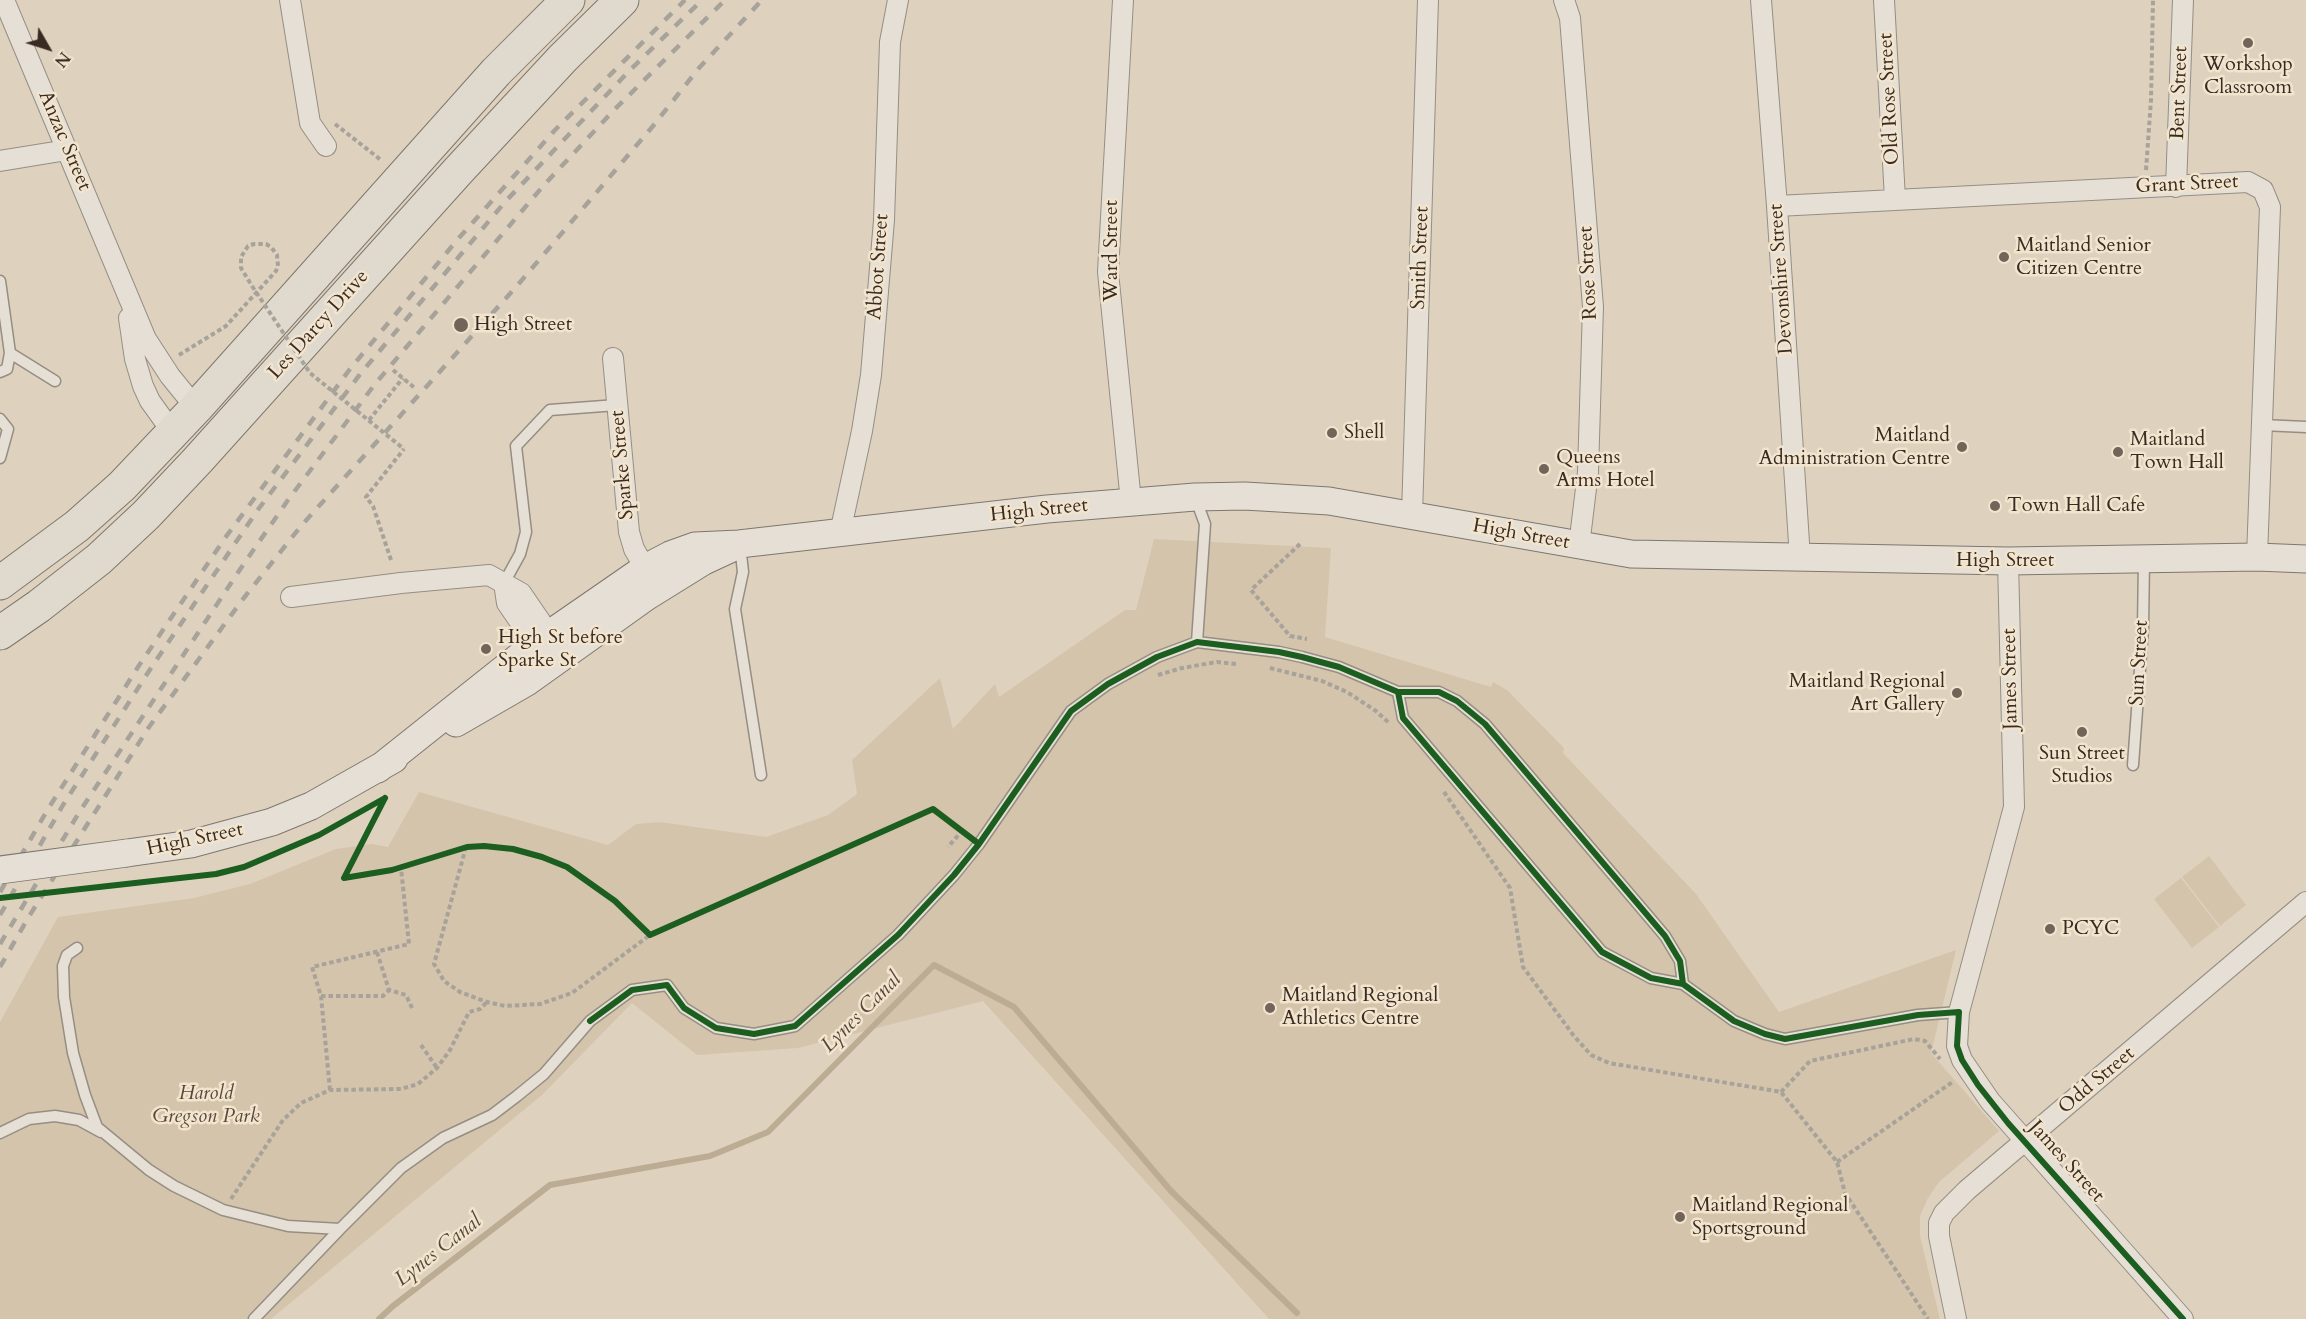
<!DOCTYPE html>
<html>
<head>
<meta charset="utf-8">
<style>
	body { margin:0 }
	#map { position:relative; width:2306px; height:1319px; overflow:hidden; background:#ded2bf; font-family:Cardo,serif }
	canvas { display:block }
	.north { position:absolute; left:18px; top:18px; width:60px; height:60px; -webkit-text-stroke:4px #f2e4cd; paint-order:stroke; rotate:129deg; font-size:16px; font-weight:700; line-height:24px; text-align:center; color:#372b24 }
	.north::after { content:''; display:block; margin:auto; width:21px; height:27px; background:#372b24; clip-path:polygon(50% 0,100% 100%,50% 72%,0 100%) }
</style>
</head>
<body>
<div id="map">
<canvas width="2306" height="1319"></canvas>
<div class="north">N</div>
</div>
<script>
const ctx = document.querySelector('canvas').getContext('2d');
ctx.lineJoin = 'round';
function fillPath(path, color) {
  ctx.fillStyle = color;
  ctx.fill(path, 'evenodd');
}
function poly(rows) {
  const path = new Path2D();
  for (const r of rows) {
    path.moveTo(r[0], r[1]);
    for (let i = 2; i < r.length; i += 2) path.lineTo(r[i], r[i + 1]);
  }
  return path;
}
function stroke(path, color, width, dash) {
  ctx.strokeStyle = color;
  ctx.lineWidth = width;
  ctx.lineCap = dash ? 'butt' : 'round';
  ctx.setLineDash(dash || []);
  ctx.stroke(path);
}
function write(font, color, halo, rows, align = 'center') {
  ctx.font = font + ' Cardo,serif';
  ctx.lineWidth = 5;
  ctx.setLineDash([]);
  ctx.textBaseline = 'middle';
  ctx.strokeStyle = halo;
  ctx.fillStyle = color;
  for (const [text, x, y, turn = 0] of rows) {
    ctx.save();
    ctx.translate(x, y);
    ctx.rotate((+turn || 0) * Math.PI / 180);
    ctx.textAlign = isNaN(turn) ? turn : align;
    if (halo) ctx.strokeText(text, 0, 0);
    ctx.fillText(text, 0, 0);
    ctx.restore();
  }
}
fillPath(poly([
	[1154,539,1331,548,1325,637,1491,687,1493,682,1507,690,1564,748,1563,753,1696,894,1779,1012,1956,950,1931,1053,1999,1131,1939,1182,1928,1198,1920,1216,1920,1236,1940,1319,1269,1319,983,1001,798,1048,697,1055,632,1003,542,1095,271,1319,0,1319,0,1022,58,917,194,898,250,884,336,849,372,844,388,847,419,792,608,845,636,824,660,822,766,837,828,815,857,794,852,760,940,678,953,729,995,684,999,697,1125,610,1136,610],
	[2209,856,2246,905,2220,926,2182,877],
	[2181,878,2219,927,2192,948,2154,899]
]), '#d4c4ab');
stroke(poly([
	[379,1319,393,1306,550,1185,710,1156,768,1132,934,965,1014,1007,1171,1191,1297,1313]
]), '#bcac94', 6);
const lane = poly([
	[0,281,10,353,55,381],
	[0,372,7,369,10,353],
	[0,419,8,429,0,458],
	[2262,425,2306,427],
	[1195,497,1205,524,1197,642],
	[740,545,743,572,735,609,761,775],
	[504,583,520,554,526,532,516,446,550,410,617,405],
	[1398,692,1403,718,1602,952,1651,978,1683,984,1734,1021,1765,1034,1785,1039,1918,1015,1959,1012],
	[2133,765,2143,628,2144,560],
	[77,948,67,955,63,966,64,997,73,1053,85,1095,97,1127,149,1170,174,1186,223,1210,288,1226,340,1229],
	[0,1133,29,1119,55,1116,79,1120,101,1132],
	[254,1319,340,1229,401,1168,443,1138,492,1115,517,1096,544,1074,590,1021,632,990,667,985,684,1008,716,1028,754,1034,795,1026,898,935,954,875,979,844,1071,711,1108,684,1157,657,1197,642,1279,652,1302,657,1339,667,1398,692,1439,692,1457,701,1485,724,1665,936,1680,961,1683,984]
]);
const street = poly([
	[4,0,146,339,170,376,196,408],
	[290,0,310,123,326,146],
	[1123,0,1108,272,1131,502],
	[1564,0,1570,18,1593,307,1588,472,1579,546],
	[1761,0,1777,206,1800,558],
	[1884,0,1895,199],
	[0,161,67,150],
	[2176,187,2183,0],
	[1777,206,2248,182,2263,190,2270,207,2257,557],
	[129,318,135,359,143,386,150,401,173,433],
	[613,358,629,532,634,549,645,568],
	[1412,515,1428,0],
	[840,533,862,431,871,375,884,220,890,42,898,0],
	[2008,561,2014,807,1959,1012,1957,1046,1962,1060,1990,1101,2183,1319],
	[504,583,507,603,535,644],
	[291,597,401,583,489,575,521,593,549,634],
	[1956,1319,1939,1236,1939,1223,1944,1213,1967,1190,2306,902]
]);
const secondary = poly([
	[456,723,527,682,646,597,704,561,732,548],
	[378,769,535,644,645,568,670,555,695,546,739,544,1047,509,1195,497,1245,496,1329,501,1631,554,2008,561,2257,557,2306,559],
	[127,853,191,844,272,822,311,806,394,759]
]);
const highway = poly([
	[0,583,77,526,122,486,196,408,496,72,568,0],
	[0,633,39,606,99,559,146,515,197,461,458,171,563,58,622,0]
]);
stroke(lane, '#968e82', 13);
stroke(street, '#968e82', 22);
stroke(secondary, '#7f776d', 29);
stroke(highway, '#7f776d', 35);
stroke(poly([
	[335,124,381,160],
	[2146,170,2151,100,2153,0],
	[179,355,226,326,276,271,278,266,277,255,271,247,266,244,254,244,248,246,241,257,241,268,252,286],
	[393,370,416,389],
	[369,420,403,378],
	[1300,544,1251,590,1290,636,1307,639],
	[391,560,373,506,366,497,404,449],
	[1270,668,1322,681,1347,692,1376,711,1389,723],
	[1158,675,1182,668,1217,662,1236,664],
	[1444,792,1510,888,1523,967,1574,1036,1591,1055,1609,1063,1781,1092,1837,1162,1845,1193,1928,1319],
	[385,798,344,878,392,870,467,847,484,846,513,849,542,857,567,867,615,901,650,935,933,809,962,831,948,847],
	[466,847,434,964,444,981,460,992,487,1002,505,1006,540,1004,572,993,650,935],
	[377,952,389,990,406,995,412,1008],
	[321,996,383,996,389,990],
	[421,1045,437,1068],
	[330,1090,321,996,312,967,409,944,401,868],
	[1781,1092,1810,1061,1914,1039,1925,1041,1940,1059],
	[1837,1162,1954,1081],
	[231,1199,283,1120,301,1103,330,1090,401,1089,418,1084,437,1068,450,1050,469,1012,480,1009,487,1002]
]), '#a7a29a', 4, [4.5, 3]);
stroke(lane, '#e5dfd5', 10);
stroke(street, '#e5dfd5', 20);
stroke(secondary, '#e5dfd5', 27);
stroke(highway, '#e0d9ce', 33);
stroke(poly([
	[0,892,48,809,138,667,225,538,350,369,458,239,555,130,685,0],
	[0,915,63,805,151,668,257,511,361,373,505,202,630,70,702,0],
	[0,944,80,811,241,568,288,500,375,384,544,185,614,110,725,0],
	[0,967,28,918,149,727,243,599,301,526,516,287,653,126,699,68,762,0]
]), '#a7a29a', 4.5, [10, 10]);
const secondaryBridge = poly([
	[0,870,127,853]
]);
stroke(secondaryBridge, '#7f776d', 29, []);
stroke(poly([
	[252,286,310,373,404,449]
]), '#a7a29a', 4, [4.5, 3]);
stroke(secondaryBridge, '#e5dfd5', 27);
stroke(poly([
	[1398,692,1403,718,1602,952,1651,978,1683,984,1734,1021,1765,1034,1785,1039,1918,1015,1959,1012,1957,1046,1962,1060,1978,1085,2008,1123,2183,1319],
	[385,798,344,878,392,870,467,847,484,846,513,849,542,857,567,867,615,901,650,935,933,809,979,844],
	[0,898,216,874,244,867,319,835,385,798],
	[590,1021,632,990,667,985,684,1008,716,1028,754,1034,795,1026,898,935,954,875,979,844,1071,711,1108,684,1157,657,1197,642,1279,652,1302,657,1339,667,1398,692,1439,692,1457,701,1485,724,1665,936,1680,961,1683,984]
]), '#1b5e20', 6);
for (const [x, y, r, color] of [
	[2248,43,6,"#71655a"],
	[2004,257,6,"#71655a"],
	[461,325,8,"#71655a"],
	[1332,433,6,"#71655a"],
	[1962,447,6,"#71655a"],
	[2118,452,6,"#71655a"],
	[1544,469,6,"#71655a"],
	[1995,506,6,"#71655a"],
	[486,649,6,"#71655a"],
	[1957,693,6,"#71655a"],
	[2082,732,6,"#71655a"],
	[2050,929,6,"#71655a"],
	[1270,1008,6,"#71655a"],
	[1680,1217,6,"#71655a"]
]) {
  const dot = new Path2D();
  dot.arc(x, y, r, 0, 2 * Math.PI);
  ctx.fillStyle = color;
  ctx.fill(dot);
  stroke(dot, '#f2e4cd', 2);
}
write('20px', '#372b24', '#f2e4cd', [
	["Workshop",2248,65,"center"],
	["Classroom",2248,88,"center"],
	["Maitland Senior",2016,246],
	["Citizen Centre",2016,269],
	["High Street",474,325],
	["Shell",1344,433],
	["Maitland",1950,436,"right"],
	["Administration Centre",1950,459,"right"],
	["Maitland",2130,440],
	["Town Hall",2130,463],
	["Queens",1556,458],
	["Arms Hotel",1556,481],
	["Town Hall Cafe",2007,506],
	["High St before",498,638],
	["Sparke St",498,661],
	["Maitland Regional",1945,682,"right"],
	["Art Gallery",1945,705,"right"],
	["Sun Street",2082,754,"center"],
	["Studios",2082,777,"center"],
	["PCYC",2062,929],
	["Maitland Regional",1282,996],
	["Athletics Centre",1282,1019],
	["Maitland Regional",1692,1206],
	["Sportsground",1692,1229]
], 'left');
write('20px', '#372b24', '#f2e4cd', [
	["Bent Street",2180,93,-88],
	["Old Rose Street",1890,99,-93],
	["Anzac Street",64,141,67],
	["Grant Street",2187,185,-3],
	["Ward Street",1112,251,-90],
	["Smith Street",1421,258,-88],
	["Abbot Street",879,267,-86],
	["Rose Street",1589,273,-93],
	["Devonshire Street",1782,279,-94],
	["Les Darcy Drive",319,325,-48],
	["Sparke Street",623,465,-95],
	["High Street",1039,511,-6],
	["High Street",1521,535,10],
	["High Street",2005,561],
	["Sun Street",2140,663,-87],
	["James Street",2011,679,-91],
	["High Street",195,840,-12],
	["Odd Street",2097,1081,-40],
	["James Street",2066,1162,48]
]);
write('italic 20px', '#55473c', '#f2e4cd', [
	["Harold",206,1094],
	["Gregson Park",206,1117]
]);
write('italic 21px', '#55473c', '#f2e4cd', [
	["Lynes Canal",862,1013,-45],
	["Lynes Canal",439,1251,-38]
]);
</script>
</body>
</html>
